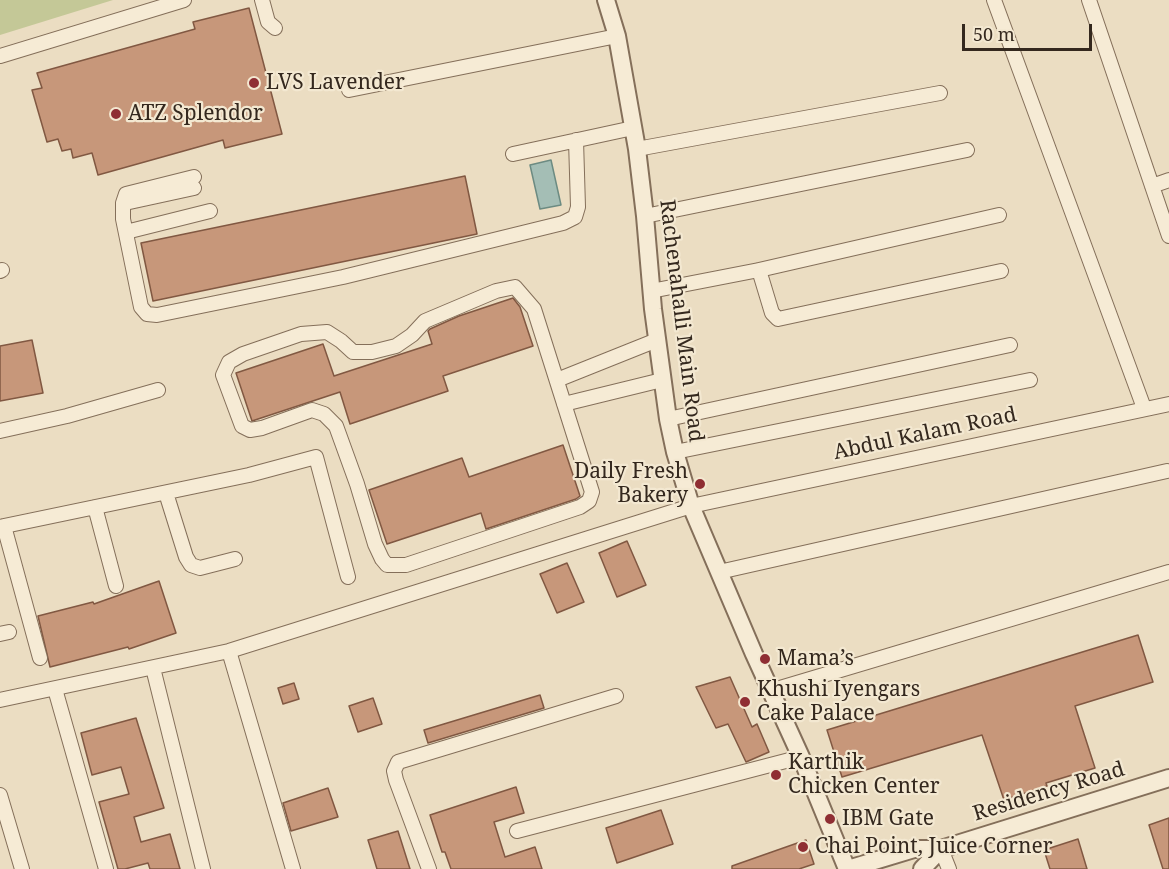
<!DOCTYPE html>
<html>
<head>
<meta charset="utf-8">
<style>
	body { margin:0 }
	#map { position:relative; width:1169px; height:869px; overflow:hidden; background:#ebddc2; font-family:"Noto Serif",serif }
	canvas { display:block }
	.scale { position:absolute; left:962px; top:24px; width:130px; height:27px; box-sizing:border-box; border:3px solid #34281e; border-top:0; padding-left:8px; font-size:18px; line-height:21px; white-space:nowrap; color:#34281e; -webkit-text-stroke:4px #f3e8d1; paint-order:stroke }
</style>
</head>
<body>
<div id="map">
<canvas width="1169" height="869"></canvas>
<div class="scale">50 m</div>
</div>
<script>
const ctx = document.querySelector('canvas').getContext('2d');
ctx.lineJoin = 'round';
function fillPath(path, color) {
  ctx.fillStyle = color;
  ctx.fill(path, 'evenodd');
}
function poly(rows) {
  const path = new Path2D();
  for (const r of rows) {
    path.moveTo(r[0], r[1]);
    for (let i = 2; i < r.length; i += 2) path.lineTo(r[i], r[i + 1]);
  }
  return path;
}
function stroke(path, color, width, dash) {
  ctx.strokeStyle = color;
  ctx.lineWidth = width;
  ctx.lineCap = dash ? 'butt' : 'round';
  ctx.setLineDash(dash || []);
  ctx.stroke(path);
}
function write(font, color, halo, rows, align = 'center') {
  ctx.font = font + ' "Noto Serif",serif';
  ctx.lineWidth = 4.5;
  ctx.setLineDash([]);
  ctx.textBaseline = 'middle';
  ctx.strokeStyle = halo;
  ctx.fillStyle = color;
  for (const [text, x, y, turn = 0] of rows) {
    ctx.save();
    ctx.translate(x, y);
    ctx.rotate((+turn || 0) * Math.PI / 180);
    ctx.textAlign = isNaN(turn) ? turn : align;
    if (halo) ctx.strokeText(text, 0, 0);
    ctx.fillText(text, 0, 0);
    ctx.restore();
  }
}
fillPath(poly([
	[0,0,113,0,0,35]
]), '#c4c897');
const water = poly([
	[551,160,561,205,540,209,530,165,551,160]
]);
fillPath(water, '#a4beb5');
stroke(water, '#6c8b82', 1.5);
const building = poly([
	[249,8,282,134,225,148,223,140,98,175,92,153,73,158,71,149,62,151,58,139,47,142,32,90,42,88,37,73,195,29,193,22,249,8],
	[465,176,477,234,153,301,141,243,465,176],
	[513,298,520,307,533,346,443,376,448,391,350,424,340,392,252,421,236,373,323,344,334,376,432,344,428,331,430,329,459,316,513,298],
	[32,340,43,393,0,401,0,346,32,340],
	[563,445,580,496,576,499,486,529,481,513,387,544,369,490,462,458,469,477,563,445],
	[627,541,646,585,617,597,599,553,627,541],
	[567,563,584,602,557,613,540,574,567,563],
	[159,581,176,633,129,649,128,647,50,667,38,616,93,602,94,604,159,581],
	[1138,635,1153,682,1075,706,1095,768,1046,783,1047,786,1004,800,982,735,842,777,827,730,1138,635],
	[730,677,752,727,757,724,769,752,746,762,728,724,716,728,696,687,730,677],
	[294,683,299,699,283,704,278,688,294,683],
	[540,695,544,708,428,743,424,730,540,695],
	[373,698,382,724,358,732,349,706,373,698],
	[136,718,164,808,134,817,141,842,170,834,180,869,150,869,148,863,125,869,118,869,99,802,129,794,121,767,92,775,81,733,136,718],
	[516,787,524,813,494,822,505,857,535,847,542,869,451,869,445,852,442,852,430,815,516,787],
	[328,788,338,817,291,831,283,803,328,788],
	[661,810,673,844,617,863,606,828,661,810],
	[1169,818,1169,869,1163,869,1149,825,1169,818],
	[398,831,410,869,377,869,368,840,398,831],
	[1078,839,1087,869,1050,869,1044,850,1078,839],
	[806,840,814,864,799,869,732,869,732,866,806,840]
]);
fillPath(building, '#c7977a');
stroke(building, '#815842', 1.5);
const minor = poly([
	[262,0,268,22,275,28],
	[994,0,1144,408],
	[1089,0,1169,236],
	[0,56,184,0],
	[349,90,617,36],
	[637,149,940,93],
	[513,154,633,128],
	[194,177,126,194,123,203,123,219,141,307,147,314,157,315,343,277,563,223,575,217,578,207,576,140],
	[1152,186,1169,180],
	[125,203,194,188],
	[645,216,967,150],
	[126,232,210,211],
	[759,270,772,313,778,319,1001,271],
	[0,271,2,270],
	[515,287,534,309,592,492,589,501,580,507,406,565,387,565,382,559,375,544,357,484,336,426,324,414,312,410,262,428,250,430,242,426,223,375,229,362,243,354,301,334,327,332,341,341,353,352,372,352,396,346,412,335,425,321,496,291,515,287],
	[651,291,759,270,999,215],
	[557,380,657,340],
	[564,404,662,380],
	[668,419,1010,345],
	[0,431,67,416,158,390],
	[675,452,1030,380],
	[166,493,186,557,191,565,200,568,235,559],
	[95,507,116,586],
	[4,526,40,658],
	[0,527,249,475,316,457,348,577],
	[719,572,1167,471],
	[0,634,9,632],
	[229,651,293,869],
	[153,668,203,869],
	[55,689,106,869],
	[770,691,1169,572],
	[0,700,229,651,691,506,1169,404],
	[0,795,22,869],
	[517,831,801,757],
	[941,849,949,869],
	[429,869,396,780,394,771,398,762,616,696]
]);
const tertiary = poly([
	[606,0,617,36,637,149,645,216,653,309,668,419,675,452,691,506,754,654,801,757,847,869],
	[848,869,914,849,941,849,1169,778],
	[922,869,941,849]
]);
stroke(minor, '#846f5a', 16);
stroke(tertiary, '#846f5a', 20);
stroke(minor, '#f6ebd5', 14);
stroke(tertiary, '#f6ebd5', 16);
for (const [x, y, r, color] of [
	[254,83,6,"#8f2e33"],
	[116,114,6,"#8f2e33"],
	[700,484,6,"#8f2e33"],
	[765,659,6,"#8f2e33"],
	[745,702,6,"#8f2e33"],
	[776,775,6,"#8f2e33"],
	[830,819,6,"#8f2e33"],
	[803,847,6,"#8f2e33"]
]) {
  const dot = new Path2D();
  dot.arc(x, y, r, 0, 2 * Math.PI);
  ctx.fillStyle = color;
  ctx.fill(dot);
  stroke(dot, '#f3e8d1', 2);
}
write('21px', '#34281e', '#f3e8d1', [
	["LVS Lavender",266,83],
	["ATZ Splendor",128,114],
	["Daily Fresh",688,472,"right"],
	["Bakery",688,496,"right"],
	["Mama’s",777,659],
	["Khushi Iyengars",757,690],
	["Cake Palace",757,714],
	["Karthik",788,763],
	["Chicken Center",788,787],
	["IBM Gate",842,819],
	["Chai Point, Juice Corner",815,847]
], 'left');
write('21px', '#34281e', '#f3e8d1', [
	["Rachenahalli Main Road",681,321,83],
	["Abdul Kalam Road",925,434,-12],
	["Residency Road",1049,792,-17]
]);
</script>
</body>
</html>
